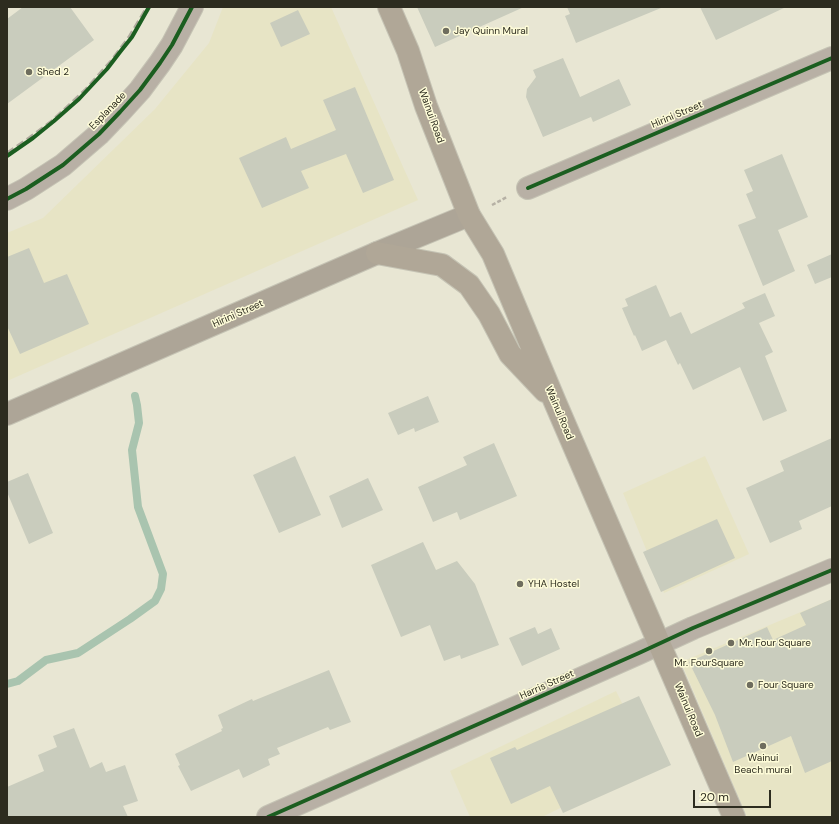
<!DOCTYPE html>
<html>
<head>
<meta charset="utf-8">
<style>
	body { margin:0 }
	#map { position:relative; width:839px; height:824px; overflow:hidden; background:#e8e6d3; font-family:"DM Sans",sans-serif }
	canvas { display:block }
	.frame { position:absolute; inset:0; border:8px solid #2d2c1f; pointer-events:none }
	.scale { position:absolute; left:693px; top:790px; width:78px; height:18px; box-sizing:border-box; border:2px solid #2d2c1f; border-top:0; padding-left:5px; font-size:12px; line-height:14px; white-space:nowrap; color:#2d2c1f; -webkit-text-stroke:3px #fefcd8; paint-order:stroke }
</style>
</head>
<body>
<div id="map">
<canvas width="839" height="824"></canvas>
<div class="frame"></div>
<div class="scale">20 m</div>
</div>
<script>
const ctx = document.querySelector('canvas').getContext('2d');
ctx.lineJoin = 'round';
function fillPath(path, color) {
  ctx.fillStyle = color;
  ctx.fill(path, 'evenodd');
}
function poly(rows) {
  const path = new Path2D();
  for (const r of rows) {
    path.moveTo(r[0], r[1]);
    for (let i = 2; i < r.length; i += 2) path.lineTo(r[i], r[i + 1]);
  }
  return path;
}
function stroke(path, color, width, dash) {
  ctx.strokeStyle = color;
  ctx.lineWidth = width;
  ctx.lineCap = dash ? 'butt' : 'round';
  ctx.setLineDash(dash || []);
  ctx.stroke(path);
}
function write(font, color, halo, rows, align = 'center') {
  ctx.font = font + ' "DM Sans",sans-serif';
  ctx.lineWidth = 3;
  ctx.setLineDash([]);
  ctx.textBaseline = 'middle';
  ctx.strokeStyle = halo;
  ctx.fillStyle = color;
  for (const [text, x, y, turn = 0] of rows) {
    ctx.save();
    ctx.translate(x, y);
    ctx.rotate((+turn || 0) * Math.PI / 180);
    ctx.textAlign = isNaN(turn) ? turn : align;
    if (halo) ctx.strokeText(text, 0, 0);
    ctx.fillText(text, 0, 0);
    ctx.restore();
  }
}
fillPath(poly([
	[223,7,331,7,418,200,7,381,7,233,43,218,155,109,209,43],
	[705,456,749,554,664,593,623,493],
	[832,599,832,817,747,817,681,662],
	[616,691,652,763,542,817,470,817,450,771]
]), '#e7e4c5');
stroke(poly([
	[7,684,18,681,46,660,78,653,130,619,155,601,161,589,163,574,138,507,132,450,139,423,137,405,135,396]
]), '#a9c4af', 8);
fillPath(poly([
	[23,7,70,7,94,40,7,104,7,19],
	[417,7,524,7,435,47],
	[567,7,661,7,661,8,576,43,565,16,570,14],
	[700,7,786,7,716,40],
	[298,10,310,34,281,47,270,23],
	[563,58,580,97,619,79,631,105,593,122,591,117,543,137,526,97,527,89,536,77,533,70],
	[355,87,394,180,363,193,346,154,301,171,309,188,262,208,239,158,286,137,291,149,336,130,323,100],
	[782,154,808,217,778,230,795,271,763,286,738,225,756,218,746,194,753,191,744,170],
	[29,248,44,283,67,274,89,324,20,354,7,326,7,257],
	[832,254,832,277,815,284,807,265],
	[656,285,670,317,681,312,691,334,745,308,742,303,765,293,775,316,759,323,773,352,765,356,787,411,763,421,740,367,693,390,680,363,678,365,666,340,642,351,635,335,634,336,622,308,628,306,625,299],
	[428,396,439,422,415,432,414,428,398,435,388,413],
	[832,438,832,506,799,521,802,529,770,543,746,488,784,471,780,461],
	[494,443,517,496,460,520,457,512,433,522,418,487,467,465,463,457],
	[295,456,321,515,279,533,253,475],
	[28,473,53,533,29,544,7,492,7,482],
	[368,478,383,510,342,528,329,496],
	[717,519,735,558,661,592,643,552],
	[423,542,436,570,457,561,475,584,499,645,461,659,460,655,444,661,430,625,401,637,371,565],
	[832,599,832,761,805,773,791,736,733,762,715,715,689,662,767,627,773,640,806,625,800,613],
	[535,627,538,634,551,628,560,649,522,666,509,638],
	[329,670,351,722,330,730,328,727,277,748,280,754,268,759,270,765,243,778,239,769,191,791,178,766,180,765,175,754,222,731,221,729,223,728,218,715,252,699,253,701],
	[639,696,671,765,563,813,550,786,511,804,490,758,515,747,517,750],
	[74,728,90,768,102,762,106,772,125,765,138,801,123,806,128,817,7,817,7,787,44,771,38,755,57,747,53,736]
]), '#c9ccbd');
const minor = poly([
	[528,188,832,58],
	[7,199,26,189,63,165,99,134,120,112,140,90,160,63,172,45,192,7],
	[268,817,639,653,693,628,832,570]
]);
const secondary = poly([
	[7,414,377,253,469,215]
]);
const primary = poly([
	[389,7,408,51,426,106,469,215,493,254,555,402,734,817],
	[377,253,442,265,469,285,489,314,510,354,545,391]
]);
stroke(minor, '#c5c3b4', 24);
stroke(secondary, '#c5c3b4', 24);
stroke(primary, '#c5c3b4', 24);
stroke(poly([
	[492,205,507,197]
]), '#b6b1a5', 2.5, [4, 2]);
stroke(minor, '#b8b0a5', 22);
stroke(secondary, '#ada597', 22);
stroke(primary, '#b0a797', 22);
stroke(poly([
	[7,153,29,138,53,120,86,89,111,61,129,37,147,7]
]), '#b0aa9e', 3, [8, 4]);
stroke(poly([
	[7,156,33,138,54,121,79,99,107,69,120,52,132,37,149,7],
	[528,188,832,58],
	[7,199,26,189,63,165,99,134,120,112,140,90,160,63,172,45,192,7],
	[268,817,639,653,693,628,832,570]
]), '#1b5e20', 4);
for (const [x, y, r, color] of [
	[446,31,4,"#6e6d5e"],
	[29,72,4,"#6e6d5e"],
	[520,584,4,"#6e6d5e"],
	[731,643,4,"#6e6d5e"],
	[709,651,4,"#6e6d5e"],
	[750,685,4,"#6e6d5e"],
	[763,746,4,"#6e6d5e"]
]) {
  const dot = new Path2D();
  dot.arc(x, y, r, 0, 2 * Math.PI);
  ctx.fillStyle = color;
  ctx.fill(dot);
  stroke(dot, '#fefcd8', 1.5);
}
write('10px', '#2d2c1f', '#fefcd8', [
	["Jay Quinn Mural",454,31],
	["Shed 2",37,72],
	["YHA Hostel",528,584],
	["Mr. Four Square",739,643],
	["Mr. FourSquare",709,663,"center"],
	["Four Square",758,685],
	["Wainui",763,758,"center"],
	["Beach mural",763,770,"center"]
], 'left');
write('10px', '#2d2c1f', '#fefcd8', [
	["Esplanade",108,111,-46],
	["Hirini Street",677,115,-23],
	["Wainui Road",431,116,70],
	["Hirini Street",238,314,-24],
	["Wainui Road",559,413,67],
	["Harris Street",547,685,-24],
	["Wainui Road",688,710,67]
]);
</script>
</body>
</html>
